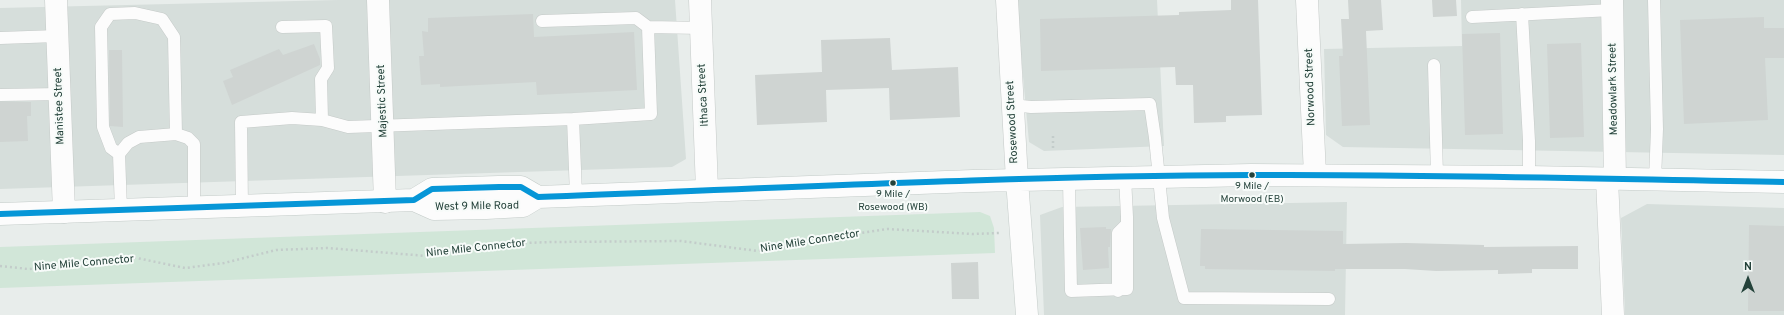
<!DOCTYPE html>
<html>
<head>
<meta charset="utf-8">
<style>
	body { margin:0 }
	#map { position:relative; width:1784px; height:315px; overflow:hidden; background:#e8edeb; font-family:Overpass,sans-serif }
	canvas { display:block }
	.north { position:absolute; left:1728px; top:259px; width:40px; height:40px; -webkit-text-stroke:3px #f7fbf9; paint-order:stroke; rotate:0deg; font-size:11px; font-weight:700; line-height:16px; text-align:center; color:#24423a }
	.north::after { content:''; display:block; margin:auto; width:14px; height:18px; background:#24423a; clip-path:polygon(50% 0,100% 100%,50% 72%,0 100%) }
</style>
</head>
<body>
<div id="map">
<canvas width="1784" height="315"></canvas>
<div class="north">N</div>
</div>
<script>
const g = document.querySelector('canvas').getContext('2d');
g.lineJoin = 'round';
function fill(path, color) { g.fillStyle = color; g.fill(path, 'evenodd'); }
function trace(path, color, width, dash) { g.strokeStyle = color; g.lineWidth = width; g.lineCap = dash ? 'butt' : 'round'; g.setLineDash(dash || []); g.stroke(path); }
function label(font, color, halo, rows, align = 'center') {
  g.font = font + ' Overpass,sans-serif'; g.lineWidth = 4; g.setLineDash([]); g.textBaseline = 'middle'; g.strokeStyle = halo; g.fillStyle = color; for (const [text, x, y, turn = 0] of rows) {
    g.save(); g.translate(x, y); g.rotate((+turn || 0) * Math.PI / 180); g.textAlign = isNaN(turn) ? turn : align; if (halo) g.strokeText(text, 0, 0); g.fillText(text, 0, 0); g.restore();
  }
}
fill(new Path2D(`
	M338,0h337l11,159 -14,8 -672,22v-181z
	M1016,0h141l7,146 -120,5 -15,-9z
	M1461,0h323v155l-441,-8 -17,-12 -2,-86 138,-3z
	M1347,202l-2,113h-301l-4,-100 22,-8z
	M1647,204l137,4v107h-159l-4,-97z`), '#d6dedb');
fill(new Path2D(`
	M980,212l10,4 4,12 1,25 -995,35v-41z`), '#d1e6d8');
fill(new Path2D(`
	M1231,0h27l4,115 -36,1v6l-32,1 -1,-38h-17l-1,-18 -134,4 -1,-52 139,-4v-3l52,-2z
	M1348,0h33l2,30 -17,1 4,94 -28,1 -3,-70h4l-2,-37h8z
	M1432,0h24l1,16 -24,1z
	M533,14l1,23 100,-5 3,58 -100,5 -1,-13 -96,5v-3l-19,1 -2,-29h5l-2,-25 6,1v-14z
	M1764,17v11h20v30h-19l3,62 -84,4 -4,-104z
	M1500,33l3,101 -38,1 -3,-101z
	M890,38l2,32 66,-3 2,50 -70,3 -1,-32 -63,2 1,32 -70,3 -2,-50 67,-3 -1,-32z
	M1581,43l3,94 -34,1 -3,-94z
	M314,44l6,15v6l-88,40 -9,-24 10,-4 -3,-7 49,-21 4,6z
	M109,50h13l1,77 -13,-1z
	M0,102h31v14h-4l1,25 -28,1z
	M1749,225l35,1v85h-36z
	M1106,227v2h5l-1,18h-2l1,21 -26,2 -3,-42z
	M1201,229l142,2v13l63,-1 78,2v2l94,-1v23h-46v4l-34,1v-4l-62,1 -31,-2h-70v2l-130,-2v-3h-5z
	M978,262l1,37h-27l-1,-36z`), '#cfd4d2');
const lane = new Path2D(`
	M1654,0l3,129 -2,51
	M1522,14l7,127v36
	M1472,17l140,-7
	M542,21l94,-3 12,9 53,1
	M282,27l44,-1 2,42 -7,11 1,41
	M0,38l57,-2
	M1434,65l3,111
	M0,95l60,-1
	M1012,105l19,2 119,-3 5,34 8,80 21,80 145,1
	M573,119l3,76
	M119,154l-8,-6 -8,-21 -2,-100 9,-13 25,-1 27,6 12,18 2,97
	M1069,180l2,111 56,-2v-72l-2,-40
	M242,206l-1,-84 51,-4 30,2 26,7 225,-8 78,-5 -3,-87
	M121,210l-2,-56 9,-11 11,-6 37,-3 12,4 6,6v64
	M1118,291v-58l9,-9`);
const street = new Path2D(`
	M56,0l8,212
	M378,0l7,202
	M700,0l7,190
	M1007,0l10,180
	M1307,0l8,175
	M1612,0l3,179
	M1607,179l6,136`);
const secondary = new Path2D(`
	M1017,180l10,135
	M414,200l18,-11 67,-2h22l17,10
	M0,214l414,-14 20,9 52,-1 37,-2 15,-9 435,-16 278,-6 278,2 255,5`);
trace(lane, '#c5cac8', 13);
trace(street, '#c5cac8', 23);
trace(secondary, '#c3cbc8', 23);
trace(new Path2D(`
	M1053,136v14
	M0,266l28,3 35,-2 41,-4 28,-6 53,11 39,-5 52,-13 51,-2 100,8 73,-12 51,-2 130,-1 77,10 35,-5 49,-10 45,-7 86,5 27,-1`), '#c3ccca', 2.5, [2, 3]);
trace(lane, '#fcfcfc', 12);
trace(street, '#fcfcfc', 22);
trace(secondary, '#fcfcfc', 22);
trace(new Path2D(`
	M0,214l414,-14 18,-11 67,-2h22l17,10c238,-9 476,-21 714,-22 177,-1 355,4 532,7`), '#0696d7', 6);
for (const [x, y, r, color] of [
	[1252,175,3.5,"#24423a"],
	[893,183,3.5,"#24423a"]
]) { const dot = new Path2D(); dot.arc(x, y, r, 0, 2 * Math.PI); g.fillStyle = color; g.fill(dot); trace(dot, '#f7fbf9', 1.5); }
label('10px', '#24423a', '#f7fbf9', [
	["9 Mile /",1252,187],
	["Morwood (EB)",1252,200],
	["9 Mile /",893,195],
	["Rosewood (WB)",893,208]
]);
label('11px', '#24423a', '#f7fbf9', [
	["Norwood Street",1311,87,-92],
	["Meadowlark Street",1614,89,-91],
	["Ithaca Street",704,95,-93],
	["Majestic Street",383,101,-92],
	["Manistee Street",60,106,-92],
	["Rosewood Street",1013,122,-93],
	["West 9 Mile Road",477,207,-1],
	["Nine Mile Connector",810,242,-9],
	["Nine Mile Connector",476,249,-6],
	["Nine Mile Connector",84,264,-5]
]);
</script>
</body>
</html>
